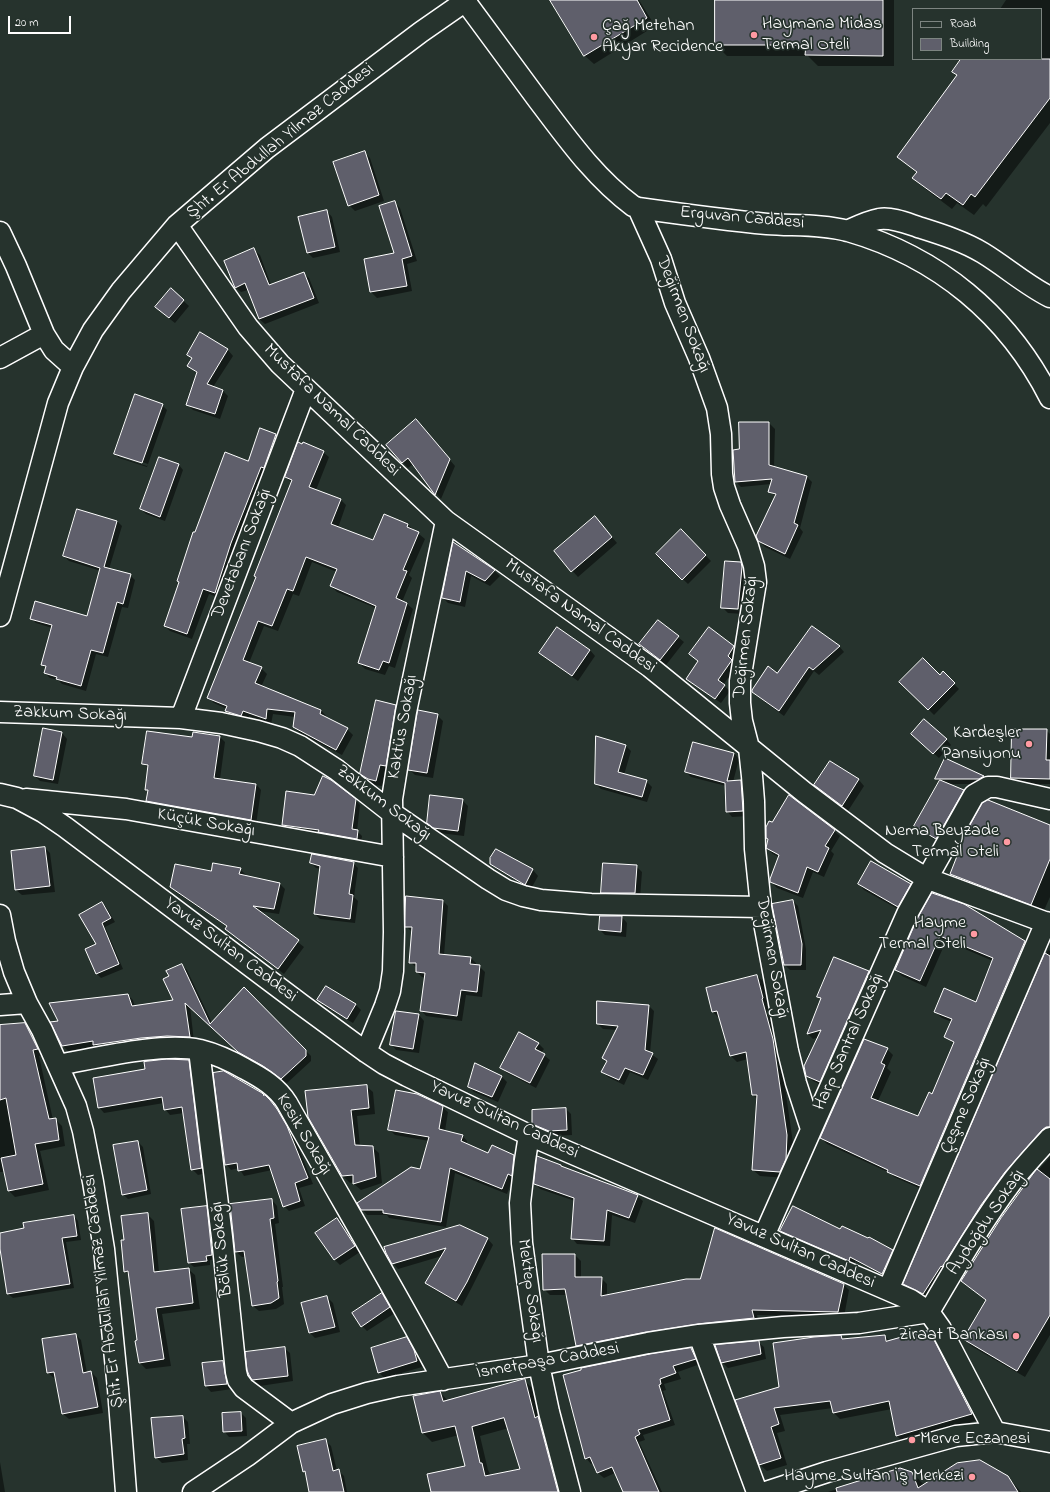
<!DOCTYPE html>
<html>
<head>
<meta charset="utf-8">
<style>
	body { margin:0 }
	#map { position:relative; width:1050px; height:1492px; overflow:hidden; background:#26332d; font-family:"Indie Flower",sans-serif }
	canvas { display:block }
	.legend { position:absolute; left:912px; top:8px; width:130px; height:52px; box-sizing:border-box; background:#26332d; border:1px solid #7d8581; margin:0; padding:5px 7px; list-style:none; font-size:12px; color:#fff }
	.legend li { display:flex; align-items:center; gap:8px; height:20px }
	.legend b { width:20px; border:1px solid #7d8581 }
	.scale { position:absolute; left:8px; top:16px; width:63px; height:18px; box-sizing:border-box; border:2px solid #fff; border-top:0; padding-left:5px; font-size:12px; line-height:14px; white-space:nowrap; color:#fff; -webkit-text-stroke:3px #26332d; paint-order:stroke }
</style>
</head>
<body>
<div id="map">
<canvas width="1050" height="1492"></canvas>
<ul class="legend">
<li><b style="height:5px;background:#26332d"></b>Road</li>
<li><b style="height:11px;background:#5f5f6b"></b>Building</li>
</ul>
<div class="scale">20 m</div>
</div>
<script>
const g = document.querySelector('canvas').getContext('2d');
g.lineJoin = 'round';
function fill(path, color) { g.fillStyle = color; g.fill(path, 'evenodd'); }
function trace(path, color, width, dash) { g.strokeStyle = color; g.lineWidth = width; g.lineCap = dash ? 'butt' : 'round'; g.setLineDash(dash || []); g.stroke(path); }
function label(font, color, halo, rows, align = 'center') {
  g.font = font + ' "Indie Flower",sans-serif'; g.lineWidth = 3.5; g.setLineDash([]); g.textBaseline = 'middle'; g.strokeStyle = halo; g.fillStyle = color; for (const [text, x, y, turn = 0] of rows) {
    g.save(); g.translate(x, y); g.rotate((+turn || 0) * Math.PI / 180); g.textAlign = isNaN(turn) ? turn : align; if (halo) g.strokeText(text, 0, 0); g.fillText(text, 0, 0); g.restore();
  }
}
fill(new Path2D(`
	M551,0h88l16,26 -61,38 -9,-8z
	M716,0h178v66h-76l-10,-10h-81l-11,-11z
	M1006,0h44v123l-64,84 -3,-3 -9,11 -17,-12 -5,6 -28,-21 -11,-10 4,-5 -19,-16 60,-81 -5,-5 10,-12h78v-50h-41z
	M364,152l6,6 14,43 -29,10 -6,-6z
	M394,202l6,6 17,53 -10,3 5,27 -35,7 -6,-6 -6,-32 31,-6z
	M327,211l5,6 8,35 -27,6 -5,-5 -8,-36z
	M254,250l6,5 11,30 32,-12 6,5 10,25 -54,21 -6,-5 -11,-29 -7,2 -6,-5z
	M171,290l18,16 -14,17 -13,-10z
	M201,333l27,17 5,6 -20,31 10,4 5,5 -8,23 -27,-9 -6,-6 11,-30 -10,-9 4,-6 -4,-4z
	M162,405l5,5 -20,57 -28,-9 -4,-4zM119,454l29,10 -1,2 -28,-9z
	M740,423h29l6,6 -1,39 33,9 5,5 -12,46 3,4 -13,27 -25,-12 -6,-6 17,-44 -6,-6 1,-7 -30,3 -5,-5 4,-32z
	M421,426l34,40 -14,33 -28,-35 -5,4 -21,-23z
	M261,430l15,5 5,5 -61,158 -11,-4 -17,45 -22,-8 -5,-5 15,-43 15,-50 53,-71z
	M323,452l6,5 -13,33 24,9 6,6 -8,23 36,14 11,-27 23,10 17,14 -16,36 3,3 -10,24 5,2 6,5 -18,59 -6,-2 -4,9 -20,-6 -6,-6 17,-55 -39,-16 -6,-6 6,-14 -25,-10 -13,34 -6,-2 -15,37 -14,-5 -15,37 12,5 6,6 -6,13 60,23 5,6v2l21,11 6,6 -11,20 -42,-22 -6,-6 1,-10 -22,-3 -2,10 -22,-8 -2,5 -15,-4 -6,-6 1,-2 -13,-6 -6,-6 49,-120 35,-94 -6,-6z
	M160,458l19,7 4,5 -18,51 -19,-7 -5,-5z
	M78,510l39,11 5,5 -13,43 21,6 5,5 -7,28 -6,-1 -14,50 -12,-3 -10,37 -24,-7 -4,-4 -8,-2 -5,-5 1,-5 -4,-3 10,-37 -16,-5 -5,-5h56l14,-47 -32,-10 -5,-5z
	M600,523l17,20 -39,34 -23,-25z
	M681,531l30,30 -23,23 -31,-30z
	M454,544l40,27 6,5 -10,10 -19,-10 -6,31 -17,-4 -5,-5z
	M740,563l6,6 1,4 -3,41 -16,-1 -6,-6zM727,607l17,2 -1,2 -16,-2z
	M658,621l26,21 -18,23 -26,-21z
	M839,646l5,6 -25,23 -5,-4 -30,45 -26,-19 -6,-5 26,-18z
	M733,647l6,6 -6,9 3,5 -13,18 7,6 -9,12 -28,-19 -6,-6 12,-16 -9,-8z
	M590,650l5,6 -17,25 -33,-23 -5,-5z
	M943,673l16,16 -25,26 -33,-33 39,-6z
	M395,705l6,6 -10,60 -6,-1 -3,16 -8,-1 -13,-12z
	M437,715l6,6 -10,57 -18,-3 -6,-6z
	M1046,730l4,4v50h-32l-6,-6z
	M62,733l5,6 -9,45 -18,-3 -5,-5z
	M220,737l5,5 -5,37 36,5 5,6 -5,35 -103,-19 -6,-5 2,-9 -3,-3 3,-20 -6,-6 50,-25z
	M918,739h28l5,6 -12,13z
	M626,746l5,5 -7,24 22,6 6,6 -5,15 -46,-13 -5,-5z
	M734,753l5,6 -6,23h7l6,5 2,29 -16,1 -5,-6 -1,-25 -35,-9 -5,-5z
	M946,760l38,17 5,5 -4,2h-38l16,7 5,5 -26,47 -21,-11 -6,-6 25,-44 -3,-3z
	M830,762l29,18 5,6 -16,25 -33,-26z
	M790,796l50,40 -9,15 3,3 -10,23 -11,-5 -10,26 -26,-10 -6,-6 8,-25 -6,-3 -5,-5 4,-25z
	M355,800l5,5 -3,26 5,5 -1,7 -73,-13 -5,-5z
	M462,800l6,6 -4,30 -24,-3 -12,-11z
	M1050,827v70l-8,18 -80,-30 -11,-12 9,-21 -2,-2z
	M45,848l5,5 5,39 -33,3 -6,-5 -4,-38z
	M496,850l37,20 5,6 -7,13 -34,-20 -6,-5z
	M311,863h42l5,5 -4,29 4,4 -3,22 -35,-4 -5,-5 6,-45 -5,-1z
	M636,866l6,6 -2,26h-32l-6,-6z
	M240,869l6,6 -1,2 34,6 6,6 -6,25 -21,-3 46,36 -20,27 -52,-40 -6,-5 2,-2 -51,-34 -6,-6 41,-15z
	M859,884l51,1 6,5 -13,22 -39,-22z
	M443,901l5,5 -4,49 27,3 5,5v3h3l6,6 -3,25 -16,-2 -4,26 -36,-5 -5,-6 5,-32 -4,-1 -5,-5v-4l-7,-6 2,-30 -6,-6z
	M793,901l5,5 8,43v21h-16l-5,-5z
	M102,903l4,4 9,15 -10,5 18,42 -22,9 -4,-4 -11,-25 11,-5z
	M963,905l62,37 6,6 -105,243 -32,-14 -4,-4 -63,-29 -6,-6 66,-89 6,6 -6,13 4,4 -13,29 41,16 13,-22 22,-51 -8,-7 6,-15 -10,-4 -7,-6 42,-9 16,-42 -47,-20 -20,46 -24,-11 -6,-6z
	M622,917l5,6 -1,14 -21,-2 -5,-5z
	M1048,950l2,1v186l-120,164 -18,-10 -8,-7z
	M182,965l5,5 25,53 32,-34 67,67v5l-24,22 -17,-12 -25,-14 -55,-51 4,36 -94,8 -4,-4 -28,5 -6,-6 -2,-23 68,-27 5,5 2,7 40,-6 -5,-24z
	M868,972l6,6 -49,109 -12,-6 -6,-6 12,-38 -6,2 -5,-5 14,-34 -3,-4z
	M757,976l7,6 5,23h-2l12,41 14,97 -1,23 -6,12 -26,-2 -7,-6 5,-70 -5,-5 -5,-36 -11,3 -6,-6 -11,-37 -7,-7z
	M319,1000l37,5 5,5 -8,13 -29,-17z
	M649,1006l5,5 -4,42 8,6 -10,21 -18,-8 -6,13 -16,-8 -5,-5 4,-10 -3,-4 13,-28 -14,-1 -5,-5z
	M396,1012l23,3 5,6 -5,32 -23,-3 -5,-6z
	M25,1024l6,7 13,24 -5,1 14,64 2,-1 7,7 3,20 -25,5 9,39 -34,7 -6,-6 -4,-19h-5v-146z
	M538,1043l6,6 -3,4 9,7 -14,28 -29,-15 -6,-6z
	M188,1061l6,6 13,106 -9,2 -6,-6 -8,-56 -14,2 -5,-6 -1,-6 -60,10 -5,-6z
	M476,1065l26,12 5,5 -9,20 -24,-10 -5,-5z
	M366,1086l7,6 2,22 -18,2 3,30 12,1 7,6 3,30 -21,7 -7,-6v-2l-4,1 -7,-7 -34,-60z
	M270,1101l12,14 10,17 21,52 -14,4 6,18 -16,5 -5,-5 -12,-36 -28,6 -5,-8 -8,2 -5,-6z
	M442,1107l6,5 -3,19 17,4 5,6 -1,4 23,9 25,2 5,5 -12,33 -52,-21 -9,54 -57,-9 -2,-3h-20l-5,-6 59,-39 8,-29 -34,-6 -6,-6z
	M566,1109l5,5 1,21 -17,1 -16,-7 -6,-6z
	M138,1142l5,5 8,47 -23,5 -5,-5z
	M1050,1157v178l-25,42 -54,-31 -7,-8 22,-37 -24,-20 50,-79 20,-25z
	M564,1169l73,27 6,5 -8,22 -23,-8 -2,31 -33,-2 -5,-6 3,-37 -35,-12 -5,-6z
	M272,1200l5,6 2,17 -4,1 8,63h-1l2,17 -8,5 -17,2 -6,-5 -8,-49h-3l-6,-5z
	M206,1207l5,5 5,47 -6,1v5l-16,2 -5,-4 -7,-53z
	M147,1214l7,7 5,51 29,-3 7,6 5,34 -38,5 9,52 -25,3 -6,-6 -2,-22 -8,-65 -5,-5v-31z
	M74,1216l4,5 3,19 -15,2 8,46 -61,10 -5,-4 -8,-52v-8z
	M337,1219l5,5 18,28 -20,13 -5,-5 -19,-27z
	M459,1226l29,13 5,6 -21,42 -10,19 -30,-18 -6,-5 16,-27 -44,13 -5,-6z
	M781,1231h60l51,20 5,5 -9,22 -33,-17 -1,4 -68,-29z
	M575,1255l6,6v17h20l6,6v12l237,-11 5,5 -5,27 -87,-2 2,9 -176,27 -6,-6 -10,-50h-17l-6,-6z
	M382,1294l5,5 8,14 -28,18 -5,-5z
	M327,1297l6,6 7,29 -25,6 -5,-5 -7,-30z
	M928,1332l7,7 43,81 -74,23 -7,-7 -5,-27 -52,10 -6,-6 -1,-5 -53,7 5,16 -8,2 10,32 -20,6 -7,-6 -24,-65 44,-13 61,-51 3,4 41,-4 5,5z
	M76,1335l5,5 6,33 4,-1 6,6 6,35 -34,6 -6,-5 -7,-36h-2l-6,-5z
	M406,1338l6,6 7,13 3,10 -38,11 -5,-6z
	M758,1342l6,5 2,12 -38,9 -6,-6z
	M284,1348l6,5 3,28 -33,5 -10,-11z
	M691,1349l6,5 3,10 -22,8 3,7 -17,5 2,6 -3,1 12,34 -32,10 2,5 -6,2 23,50h-38l-9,-19 -11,5 -6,-5 -4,-10 -3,1 -5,-6 -21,-82z
	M223,1362l5,5 4,22 -21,3 -5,-6 -3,-22z
	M524,1380l9,9 8,32 23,71h-132l34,-25 -7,-32 -27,7 -9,-9 -9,-36 26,-5 8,9zM509,1428l13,41 -31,7 -3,-6 -8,-34z
	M241,1413l5,5 1,18 -18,1 -5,-6z
	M183,1417l5,5 2,22h-3l1,16 -26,3 -6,-6z
	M326,1441l5,5 6,25 1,-1 6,6 3,16h-37l-3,-17 -3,-4zM326,1446h2l7,29 -2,1z
	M0,1462l5,30h-5z
	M900,1469l12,3 12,13 84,-8 13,15h-193z`), '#0007');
const building = new Path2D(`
	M550,0h87l10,18 -63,38z
	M715,0h168v56l-78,-1 1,-10h-91z
	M961,59h89v39l-75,99 -4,-3 -8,11 -17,-12 -5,6 -29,-21 5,-6 -20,-15 60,-82 -5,-3z
	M365,151l14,44 -31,11 -15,-44z
	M395,201l17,55 -10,3 5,27 -37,6 -6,-33 30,-6 -15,-47z
	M327,210l8,37 -28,6 -9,-36z
	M254,248l15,37 35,-13 10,26 -55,21 -14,-36 -10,5 -11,-27z
	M171,288l13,12 -15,18 -14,-11z
	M200,332l28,17 -21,35 16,6 -8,24 -29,-9 11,-33 -10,-6 5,-8 -5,-3z
	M135,394l28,10 -21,59 -28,-9z
	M416,419l34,40 -15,36 -27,-37 -6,5 -16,-18z
	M739,422h30v43l38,11 -13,47 4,2 -13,29 -27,-13 -2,-5 20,-42 -8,-2 4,-13 -37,3 -2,-32 6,-1z
	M260,428l16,6 -12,34 -3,-1 -30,76 -16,50 -12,-4 -16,45 -23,-8 15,-44 -2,-1 16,-49h2l30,-80 23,9z
	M298,442l4,2 1,-2 21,9 -15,36 32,12 -10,25 42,16 11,-26 24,10 -1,3 12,5 -16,38 4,1 -11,27 11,5 -18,60 -6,-2 -4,9 -21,-7 18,-57 -46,-20 7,-17 -31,-12 -13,34 -6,-2 -15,37 -14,-5 -15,39 19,7 -7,16 66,27 -1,4 28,14 -12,22 -43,-23 2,-15 -28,-3 -1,10 -23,-8 -2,5 -16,-5 2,-5 -20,-8 49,-121 -2,-1 38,-96 -7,-3z
	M159,457l20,7 -19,53 -20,-8z
	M77,509l40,12 -13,46 27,7 -8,30 -6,-2 -14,51 -12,-3 -10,36 -25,-7 1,-2 -13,-4 2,-7 -5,-1 11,-40 -22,-6 5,-18 52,15 13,-48 -37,-12z
	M595,516l17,21 -41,35 -17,-21z
	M681,529l25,26 -24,25 -26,-26z
	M453,542l42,28 -10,11 -19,-10 -6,31 -18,-4z
	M725,561l16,1 1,5 -4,42 -17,-1z
	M658,620l21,16 -19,24 -21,-16z
	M812,626l28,20 -27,24 -4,-3 -30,44 -27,-19v-2l16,-24 9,7z
	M557,627l33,23 -18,26 -33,-23z
	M709,627l25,19 -6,10 4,4 -14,20 7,5 -10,14 -29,-20 12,-18 -9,-7z
	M923,658l17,17 3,-4 12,12 -27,27 -29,-28z
	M376,700l20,5 -10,61 -6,-1 -4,16 -8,-2 -8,-5z
	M418,710l20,4 -11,59 -19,-3z
	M924,719l23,20 -14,15 -22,-20z
	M43,728l19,4 -9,48 -19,-4z
	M1012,729h35l-1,31h4v19l-39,-1z
	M147,731l45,6 1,-5 27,4 -6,42 42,6 -5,36 -105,-19 2,-11h-3l3,-25 -6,-1z
	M596,736l30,9 -8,27 29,8 -5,17 -47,-13z
	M693,742l41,11 -7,28 14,-1 2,31 -17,1 -1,-29 -40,-11z
	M945,758l39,18 -5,3h-44z
	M830,761l29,18 -17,27 -28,-21z
	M323,776l8,4 25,19 -4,30 6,1 -1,9 -39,-7 1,-2 -37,-5 4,-34 28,4z
	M940,780l24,10 -28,49 -22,-13z
	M430,795l33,4 -5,32 -25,-3 -6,-5z
	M789,795l46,35 -10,16 4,2 -11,24 -11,-5 -9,26 -28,-11v-3l9,-24 -13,-7 2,-9 -2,-1v-11l3,-6 3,1z
	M988,800l62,25v34l-19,46 -81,-31 9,-23 -3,-1 26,-47z
	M45,847l5,39 -35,4 -4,-39z
	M496,849l37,20 -8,16 -35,-21v-6z
	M312,854l42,8 -5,32 4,1 -3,24 -36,-5 6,-48 -10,-3z
	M871,861l40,23 -13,23 -40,-23z
	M213,863l28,5 -2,6 41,9 -6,26 -21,-3 46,34 -21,29 -53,-40 2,-3 -57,-39 5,-23 36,7z
	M603,863l34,2 -2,28h-34z
	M932,893l32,11 61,37 -105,245 -33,-14 1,-2 -68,-32 44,-99 24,9 -7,15 4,2 -14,33 47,18 11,-24 3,2 22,-52 -10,-5 8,-18 -18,-7 10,-24 32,14 17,-44 -53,-22 -20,45 -25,-11 22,-51z
	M406,896l37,4 -4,54 32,3 -1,7 10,1 -3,27 -16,-2 -4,26 -37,-5 5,-38 -9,-1v-9h-7l3,-36h-7z
	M793,900l9,44 -1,21h-17l-12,-60v-1z
	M102,902l9,16 -9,5 17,41 -23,10 -11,-25 11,-5 -17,-29z
	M600,916h22l-1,16 -22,-2z
	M1045,953l5,3v171h-4l-4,3 -37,42 -24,33 -39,62 -1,-1 -18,28 -20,-10z
	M834,957l35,14 -49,111 -14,-6 -2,-10 17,-36 -14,4 14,-36 -4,-1z
	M182,964l28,60 34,-37 62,63v6l-25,23 -18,-13 -25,-14 -53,-49 5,34 -23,-1 -26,2 -48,7v-4l-31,5 -12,-24 8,-1 -9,-18 79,-9 4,12 41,-6 -10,-21 6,-3 -3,-5z
	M757,975l6,23 -1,1 11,40 14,96 -1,24 -6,13 -28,-2 5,-75h-5l-6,-43 -16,4 -13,-45 -5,1 -6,-24z
	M326,986l30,18 -9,15 -30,-19z
	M597,1001l52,4 -4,45 8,3 -10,22 -18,-7 -6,12 -18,-8 6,-11 -5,-3 16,-32 -21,-2z
	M396,1011l23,3 -6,35 -23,-4z
	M25,1023l13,26 -5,1 16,69 7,-1 3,22 -24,4 8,40 -35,7 -7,-33 15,-3 -10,-57 -6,2v-75z
	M519,1032l20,11 -4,6 10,5 -15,29 -30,-15z
	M167,1059l22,1 13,108 -11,2 -9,-63 -18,3 -2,-13 -64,11 -5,-30 52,-9 -1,-7z
	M475,1063l27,13 -10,21 -24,-10z
	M224,1071l38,22 2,2h-1h2l5,5 7,9 10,17 21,52 -13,5 5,18 -17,6 -14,-42 -31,6 -1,-8 -12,2 -12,-92z
	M367,1085l2,23 -18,2 4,35 18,1 3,31 -23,7v-9l-11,1 -34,-59 -3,-26z
	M396,1090l21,4 26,12 -4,23 24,6 -2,6 27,12 4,-8 22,10 -2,21 -4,-2 -6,15 -52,-21 -9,54 -58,-9v-3h-22l-4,-7 54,-36 9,2 9,-32 -41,-7z
	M566,1108l1,22 -18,1 -17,-7v-14z
	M138,1141l9,49 -25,5 -9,-50z
	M537,1156l24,9v1l77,29 -9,23 -22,-8 -3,31 -33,-2 3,-41 -40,-14z
	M1037,1169l13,10v136l-33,56 -54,-32 23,-39 -25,-19 40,-63z
	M272,1199l2,19 -4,1 8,62 -1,1 2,16 -8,5 -19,3 -8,-55 -9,1 -5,-48z
	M207,1206l5,49 -6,1 1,5 -19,2 -7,-54z
	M793,1206l47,23 2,-3 26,12 1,-1 24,13 -11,24 -32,-17 -1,4 -69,-30z
	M148,1213l6,59 35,-4 4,35 -37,5 8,51 -25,4 -4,-22 2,-1 -9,-69 -4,1 -3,-32h3l-3,-24z
	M74,1215l3,21 -15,2 8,46 -63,10 -7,-45v-16l24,-5 -1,-5z
	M337,1218l18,28 -21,14 -19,-27z
	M460,1225l28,13 -21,44 -11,19 -31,-18 21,-35 -54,16 -6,-11 -2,-6z
	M715,1228l129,56 -6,28 -86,-2 2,8 -57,6 -51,8 -70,14 -11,-57 -22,1 -1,-36h33v23h27l-1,19 85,-17h14z
	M382,1293l8,14 -29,20 -9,-14z
	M327,1296l8,31 -26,6 -8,-30z
	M923,1331h5l3,3 41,80 -76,22 -7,-35 -56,12 -3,-12 -56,7 5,16 -8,3 10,31 -22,7 -24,-65 44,-13 -6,-44 41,-6 27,-2 1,4 43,-4 1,6z
	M76,1334l7,39 8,-2 7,36 -36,7 -8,-42 -7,1 -5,-34z
	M407,1337l7,13 3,11 -39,12 -7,-25z
	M759,1341l2,13 -40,9 -6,-18z
	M285,1347l3,29 -36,4 -3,-5 -2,-5 -2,-18z
	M691,1348l5,11 -23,7 3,7 -16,6 1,5 -2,1 11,35 -32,10 2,4 -5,3 24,55h-36l-11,-25 -15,6 -7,-16 -5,2 -22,-84 18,-5v-2l69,-14z
	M223,1361l4,23 -22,2 -3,-23z
	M525,1379l10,39 3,-2 20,76h-127l-4,-18 38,-8 -10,-40 -33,7 -9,-37 27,-5 3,10zM504,1418l16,51 -35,7 -3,-13h-2l-8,-36z
	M241,1412l1,19 -19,1 -1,-19z
	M183,1416l2,22 -3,1 2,15 -29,4 -4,-40z
	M326,1439l7,32 6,-2 5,23h-35l-4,-21 -2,1 -6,-26z
	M980,1460l28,16 10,16h-181l-1,-4 64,-20 12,4 6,16 39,-25z`);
fill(building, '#5f5f6b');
trace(building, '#fff', 1);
const minor = new Path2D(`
	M465,1c24,33 49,66 73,99 29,38 56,77 95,106l5,2c43,6 86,12 129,16 27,2 55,0 81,7 90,26 160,84 202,167
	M638,208l23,51 14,44 24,55 18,50 4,26 1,40 2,13 6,18 18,41 6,20 2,16 -16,99v22l2,18 7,27 3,28 2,25 1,48 6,58 27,144 8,32 15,46
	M177,225l71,102 32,37 166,157 204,146 154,125 81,61 41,25 124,46
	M847,231c11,-5 21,-10 32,-12 13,-2 27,4 39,8 22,7 45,14 65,26 23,14 43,32 67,44
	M0,232l16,34 28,68 10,16 19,17
	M0,358l44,-24
	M0,616l58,-213 15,-36 20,-37 28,-39 56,-66 90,-77 154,-116 46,-32
	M0,712l181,6 40,5 37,8 24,7 18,8 37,24 55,43 96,66 18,11 17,6 18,4 50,4 170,3
	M181,718l125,-329
	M0,794l17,4 26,14 22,15 237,178 64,47 18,12 23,12 122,59 382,165 18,12 12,17 54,103
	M26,799l100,10 267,48
	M0,915l5,26 9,31 13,31 15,27 34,76 7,25 10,51 11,67 14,140 8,103
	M0,1005l27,-2
	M199,1050l23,187 14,135 2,8 6,8 47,35
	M366,1052l19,-46 5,-15 3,-20 1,-39 -2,-133 14,-87 40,-191
	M58,1065c40,-7 103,-23 142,-15 16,4 31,11 45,19 17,9 32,18 42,34 52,93 106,183 156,277
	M529,1135l-4,25 -5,43 2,40 17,122 10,47 21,80
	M764,1236l143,-322 67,-119 14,-8h9l53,12
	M888,1290l158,-368
	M699,1335l58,157
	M193,1492l54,-36 44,-33 41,-19 35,-11 31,-7 141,-21 109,-22 51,-8 84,-8 76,-4 70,-11c27,-46 53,-91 85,-133 11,-14 24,-28 36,-41
	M766,1492l61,-20 129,-36 39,-4 55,10`);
trace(minor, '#fff', 23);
trace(minor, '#26332d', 20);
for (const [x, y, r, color] of [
	[754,35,4,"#ff9aa2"],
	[594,37,4,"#ff9aa2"],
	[1029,744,4,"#ff9aa2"],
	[1007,842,4,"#ff9aa2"],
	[974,934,4,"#ff9aa2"],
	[1016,1336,4,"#ff9aa2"],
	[912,1440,4,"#ff9aa2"],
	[972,1477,4,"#ff9aa2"]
]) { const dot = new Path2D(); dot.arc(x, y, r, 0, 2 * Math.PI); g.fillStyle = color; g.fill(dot); trace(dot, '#26332d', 1.5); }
label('18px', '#fff', '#26332d', [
	["Haymana Midas",762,25,"left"],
	["Termal Oteli",762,46,"left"],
	["Çağ Metehan",602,27,"left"],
	["Akyar Recidence",602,48,"left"],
	["Kardeşler",1021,734],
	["Pansiyonu",1021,755],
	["Nema Beyzade",999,832],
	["Termal Oteli",999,853],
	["Hayme",966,924],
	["Termal Oteli",966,945],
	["Ziraat Bankası",1008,1336],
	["Merve Eczanesi",920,1440,"left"],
	["Hayme Sultan İş Merkezi",964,1477]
], 'right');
label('18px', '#fff', '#26332d', [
	["Şht. Er Abdullah Yilmaz Caddesi",281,142,-39],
	["Erguvan Caddesi",742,219,5],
	["Değirmen Sokağı",682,315,69],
	["Mustafa Namal Caddesi",331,411,44],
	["Devetabanı Sokağı",243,554,-69],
	["Mustafa Namal Caddesi",580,617,36],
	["Değirmen Sokağı",747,637,-84],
	["Zakkum Sokağı",70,715,2],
	["Kaktüs Sokağı",404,727,-80],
	["Zakkum Sokağı",383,804,37],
	["Küçük Sokağı",206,824,10],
	["Yavuz Sultan Caddesi",230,951,37],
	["Değirmen Sokağı",771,958,80],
	["Harp Santral Sokağı",850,1042,-66],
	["Çeşme Sokağı",967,1106,-67],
	["Yavuz Sultan Caddesi",504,1121,25],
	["Kesik Sokağı",303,1135,59],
	["Aydoğdu Sokağı",987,1223,-56],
	["Bölük Sokağı",223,1249,-96],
	["Yavuz Sultan Caddesi",800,1252,24],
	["Şht. Er Abdullah Yilmaz Caddesi",105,1291,-97],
	["Mektep Sokağı",529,1291,82],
	["İsmetpaşa Caddesi",548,1362,-10]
]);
</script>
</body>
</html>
